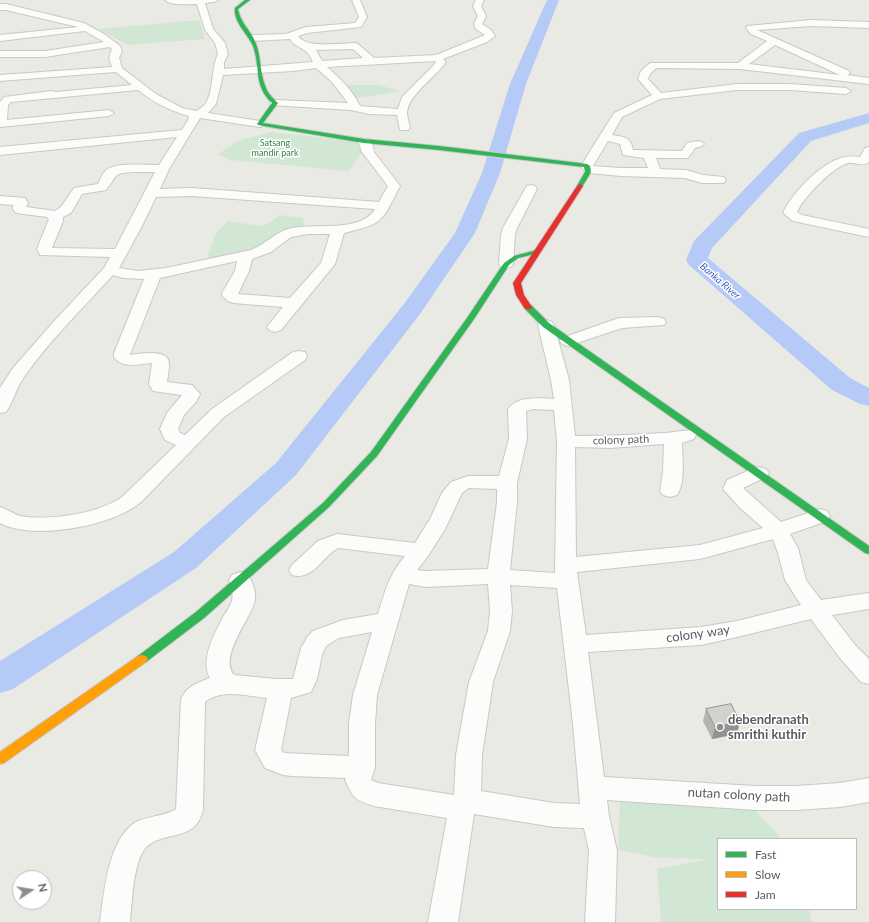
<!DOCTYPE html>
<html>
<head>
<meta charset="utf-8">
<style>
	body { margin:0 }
	#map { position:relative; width:869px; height:922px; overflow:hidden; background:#eaeae4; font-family:Lato,sans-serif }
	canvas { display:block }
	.legend { position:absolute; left:717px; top:838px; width:140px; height:72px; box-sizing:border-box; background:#fff; border:1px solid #bdbdc0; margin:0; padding:5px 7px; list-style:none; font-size:12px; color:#5a5b62 }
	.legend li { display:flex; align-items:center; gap:8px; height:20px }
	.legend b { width:20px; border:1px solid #bdbdc0 }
	.north { position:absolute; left:12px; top:870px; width:40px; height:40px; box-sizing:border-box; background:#fff; border:1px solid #bdbdc0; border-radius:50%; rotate:78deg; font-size:11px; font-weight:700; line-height:16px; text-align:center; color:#5a5b62 }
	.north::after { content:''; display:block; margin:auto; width:14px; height:18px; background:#8c8d90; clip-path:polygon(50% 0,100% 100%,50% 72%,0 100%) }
</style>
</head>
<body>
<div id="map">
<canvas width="869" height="922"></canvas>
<ul class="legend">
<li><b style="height:5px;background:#30b455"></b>Fast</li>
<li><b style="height:5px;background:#ff9f0a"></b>Slow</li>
<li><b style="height:5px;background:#e5322d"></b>Jam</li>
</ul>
<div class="north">N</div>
</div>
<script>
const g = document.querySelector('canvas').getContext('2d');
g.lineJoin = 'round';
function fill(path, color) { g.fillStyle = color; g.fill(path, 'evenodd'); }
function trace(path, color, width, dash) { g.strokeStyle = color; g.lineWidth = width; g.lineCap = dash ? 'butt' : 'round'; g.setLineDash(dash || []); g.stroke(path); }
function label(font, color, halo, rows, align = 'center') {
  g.font = font + ' Lato,sans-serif'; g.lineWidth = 3; g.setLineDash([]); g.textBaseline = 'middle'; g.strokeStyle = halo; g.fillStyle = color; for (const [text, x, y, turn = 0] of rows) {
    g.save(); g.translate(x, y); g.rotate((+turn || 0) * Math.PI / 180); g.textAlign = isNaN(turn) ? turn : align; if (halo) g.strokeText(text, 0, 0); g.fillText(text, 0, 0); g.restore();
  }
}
fill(new Path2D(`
	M199,20l6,19 -77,6 -30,-16z
	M347,85h31l22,6 -41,7 -6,-1z
	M270,132l99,11 -21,28 -118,-11 -12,-6 20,-13z
	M280,215l23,3 1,8 -18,7 -19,13 -24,6 -34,6 -1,-3 7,-20 12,-14 34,5 8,-3z
	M620,800l135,10 27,29h-64v70h91l3,13h-151l-4,-53 51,-10 -49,-1 -41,-8z`), '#d1e7d4');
fill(new Path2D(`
	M547,0h12l-33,84 -26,89 -25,60 -55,81 -124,161 -100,93 -183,121 -13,4v-32l174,-109 102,-89 128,-159 51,-71 27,-60 28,-89z
	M869,113v10l-58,18 -99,107 -4,10 142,120 19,10v18l-9,-2 -28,-14 -143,-125 -3,-5 8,-19 105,-108z`), '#b6caf7');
const street = new Path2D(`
	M165,0h53l-4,2 -9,1 8,26 12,14 3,11 -4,8v7l89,-7c-7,-17 -16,-12 -23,-23l-37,2 -5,-3 5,-3 33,-1 20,-7 49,-4 4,-6 -7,-17h8l7,17 -6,10 -54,6 -9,3c8,13 43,7 57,7l3,1 16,14 62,-3 49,-20 -9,-6 -2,-5 4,-8 -5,-10 3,-6h8l-3,6 5,10 -4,8 9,6 4,6 -8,6 -44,17 3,3c-10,15 -37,32 -39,50 0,5 2,11 3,16l-2,2h-8l-3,-15 -28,-1 -18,-4 -80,-5 -1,-2 1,-2 4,-1 73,3 -17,-22 -15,-13 -23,3 -70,4 -7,29 -8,9 52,8 6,3 -6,3 -60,-9 -31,51 -9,20 32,-1 187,14 9,-16 -26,-34 -4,-11 2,-2h8l5,7 1,6 26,34c-18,35 -16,38 -56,47l-9,31 -54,66 -6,2 -6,-2 -2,-3 16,-20 -50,-4 -5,-2 -6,-5v-3l13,-22 2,-10 -77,17 -30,77c10,-1 39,-7 39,9 0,6 -1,12 -2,18l25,3 8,9 -4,8 -12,13 -6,14 2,4 5,2 27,-26 81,-57 6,-1 6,1 2,4 -2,4 -81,57 -81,83c-26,26 -110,41 -143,23v-16c7,2 13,7 20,9 28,5 78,-2 102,-19l54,-52 -11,-5 -5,-11 7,-16 15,-18 -29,-4 -4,-7 3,-21c-13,1 -30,6 -38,-6v-4l30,-74 -20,-1 -11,-3c-30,33 -63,65 -89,102 -8,11 -10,24 -18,35l-6,1v-25l13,-20 43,-49 48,-51 6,-11 -70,-2 -3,-6 12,-30 -2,-2 -31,-4 -4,-5 2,-3 -14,-1v-8l25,2 3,5 -2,4 29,4 6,-4 13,-19 24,-4c2,-5 4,-10 8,-14 10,-8 40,-5 53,-5l18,-28 -177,18v-8l182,-17 6,-10 1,-4c-19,-5 -36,-14 -51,-26l-127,12 -3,3 -1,15 102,-10 5,3 -5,3 -109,11v-25l4,-5 48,-6 4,1 76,-7 -16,-13 -116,9v-6l112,-8 -3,-9 3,-9 -2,-2 -65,10h-45v-6h45l59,-9 -19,-11 -85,10v-6l78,-8 -72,-17h-6v-6h6l78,19 20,11 16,12 2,5 -3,7 3,10 34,26 26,14 15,3c2,-2 7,-5 9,-8 8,-14 5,-35 12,-49l-3,-11 -10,-13 -8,-26c-10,0 -24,2 -32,-4zM353,49l10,9 -41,3 -6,-11zM435,61l1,1 -3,4 -31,31 -4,12 -38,-3c-7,-15 -20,-28 -33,-39zM135,172h20l-40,77 -63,-1 11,-27v-4l8,-4 11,-19 24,-4c13,-16 6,-17 29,-18zM192,196l183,13c-14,25 -64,13 -87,20 -13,4 -24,16 -37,21l-85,18 -28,3 -19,-3 22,-40 15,-31zM308,234h22l-9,29 -31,35 -52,-4 11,-23 3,-12 19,-7 20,-15z
	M811,20l58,2v6l-58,-2 -54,4 92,41 1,2 -3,2 22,3v6l-129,-15 -84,-1 -6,6 -2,5 13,14 76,-9h53l56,4 5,3 -5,3 -56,-4h-53l-77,9 -38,18 -10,18c11,2 19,1 21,15h2l47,1 5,-8 11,-2 4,1 2,2 -2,2 -7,2 -7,10h-32l4,11 26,1 17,5 21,2 2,3 -2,3h-22l-17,-5 -64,-2 -32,-3 -4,-1 -4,-6 33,-53 38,-18 -14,-16 3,-8 9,-8h88l29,-22 -16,-7 -5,-6 1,-2zM775,45l65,30 -91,-11zM608,141l12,3 3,11 21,3 4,10h-27l-28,-2z
	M869,147v15c-7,5 -13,0 -21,1 -15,4 -45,35 -51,49l5,3 67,14v8l-76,-16 -10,-8c9,-20 37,-49 58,-55 6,-2 12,-2 19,-1l5,-9z
	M531,185l4,1 2,3 -20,39 -2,7 -2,29 -2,3 -5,1 -5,-1 -2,-3 2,-29 2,-7 22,-39 2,-3z
	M658,317l6,2 2,3 -2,3 -42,3 -54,18 -6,-2 -2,-3 2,-3 57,-20z
	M546,320l6,2 2,3 15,55 6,56c29,0 58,-1 88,-3 10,0 21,-4 31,-2l2,4 -2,4 -12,4c0,16 4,39 -5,52l-7,2 -7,-2 -3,-4 3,-20 1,-27 -54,4 -35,-1 1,110 124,-12 63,-17 -24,-21 -16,-18 4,-9 25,-11 7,-2 7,2 3,4 -3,4 -23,11 38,34 39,-13 7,2 3,5 -3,5 -37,13 8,14 8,32 15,20 48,-7v16l-37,6 23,30 14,14v25l-8,-2 -22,-25 -28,-38 -74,18 -36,8 -113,7 16,125 152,9h40l44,-3 29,-5v24l-29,5 -44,3h-40l-149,-10 2,16 8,35 -2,71h-30l4,-71 -5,-23 -30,-1 -80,-13 -16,108h-30l19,-104 -73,-12c-20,-7 -20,-7 -29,-26l1,-2 -54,-2 -9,-1 -18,-7 -10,-18 12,-52c-20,-2 -45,-10 -62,4l-2,107c-7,36 -42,19 -59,41 -11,16 -12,52 -14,72h-30c4,-29 8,-86 38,-101 9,-4 33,-7 38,-12l5,-110c6,-13 16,-16 29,-21 -10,-19 4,-43 13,-61 3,-5 7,-10 9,-16 2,-7 -1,-14 -3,-21l3,-5 8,-3 8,3c4,6 8,16 7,24 -2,18 -37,56 -21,76l42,4h17l8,-31 7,-12 5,-5 30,-11 35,-6c7,-23 11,-39 27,-58l-67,-8c-16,9 -25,33 -46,27l-3,-5 3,-5 26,-24 19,-7 78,9 15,-24 12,-26 9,-11 17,-6h31l10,-37 -1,-30c9,-13 31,-11 46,-10l-3,-19 -13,-55 2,-3zM533,409l21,1 3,31 -2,132 -45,-3 7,-68v-19l10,-44 -1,-28zM469,488l28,1v13l-9,67 -62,2 -9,-1 11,-14 17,-27 17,-36zM773,539l5,14 7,27 16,25 -64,16 -36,6 -115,8 -9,-63 123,-13zM409,584l17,3 62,-3 2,27 -2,20 -19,51 -13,73 -2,40 -76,-12 -7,-3 4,-13v-43l2,-29zM510,585l47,3 16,136 7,80 -26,-1 -73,-12 1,-36 11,-73 17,-51 2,-20zM372,632l-19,63 -4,29v32l-65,-3 -3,-3 10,-52 20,-6 6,-13 5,-24 4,-9 13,-8z`);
const fast = new Path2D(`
	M245,0h5l-12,9c2,13 11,20 16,30 8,16 5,34 12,49 2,6 7,10 12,15l-15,20 101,16 75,7 148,18 3,2 1,6 -9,15 -2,1 -3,-2 8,-14 -1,-5 -145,-17 -75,-7 -106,-18 -1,-1 15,-21c-19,-18 -11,-35 -19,-57 -5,-12 -20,-24 -18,-38z
	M537,250l3,2 -1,1 -21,5 -9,7 -35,54 -97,137 -48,51 -125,111 -58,44 -4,1 -4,-1 -2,-3 2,-3 58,-44 127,-109 48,-51 96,-134 37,-55 10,-7z
	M525,305h6l18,18 320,223v8l-4,-1 -322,-226 -18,-18z`);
const slow = new Path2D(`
	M142,655l4,1 2,3 -2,3 -142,101 -4,1v-12l138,-96z`);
const jam = new Path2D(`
	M580,184l3,2 -62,97 3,12 8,12 -1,2h-6l-9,-14 -3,-12 64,-97z`);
trace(street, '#c8c8c8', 2);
trace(fast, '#c8c8c8', 2);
trace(slow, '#c8c8c8', 2);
trace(jam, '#c8c8c8', 2);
fill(street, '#fcfcfb');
fill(fast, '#30b455');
fill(slow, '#ff9f0a');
fill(jam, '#e5322d');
fill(new Path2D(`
	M706,709l31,25 -25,5 -9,-18z`), '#b4b4b0');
fill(new Path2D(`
	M740,722l-3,12 -25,5 3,-12z`), '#929290');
const building = new Path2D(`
	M731,704l9,18 -25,5 -9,-18z`);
fill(building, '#d1d1cd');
trace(building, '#929290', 1);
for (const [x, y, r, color] of [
	[720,727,4,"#8c8d90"]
]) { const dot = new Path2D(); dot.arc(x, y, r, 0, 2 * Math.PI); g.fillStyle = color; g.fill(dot); trace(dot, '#fff', 1.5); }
label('9px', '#33814a', '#fff', [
	["Satsang",275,143],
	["mandir park",275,153]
]);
label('italic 10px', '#415fc3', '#fff', [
	["Banka River",720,281,41]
]);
label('11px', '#5a5b62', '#fff', [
	["colony path",621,440,-2]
]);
label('13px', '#5a5b62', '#fff', [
	["colony way",698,634,-8],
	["nutan colony path",739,795,3]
]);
label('bold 13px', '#5a5b62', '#fff', [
	["debendranath",728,720],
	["smrithi kuthir",728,735]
], 'left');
</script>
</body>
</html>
